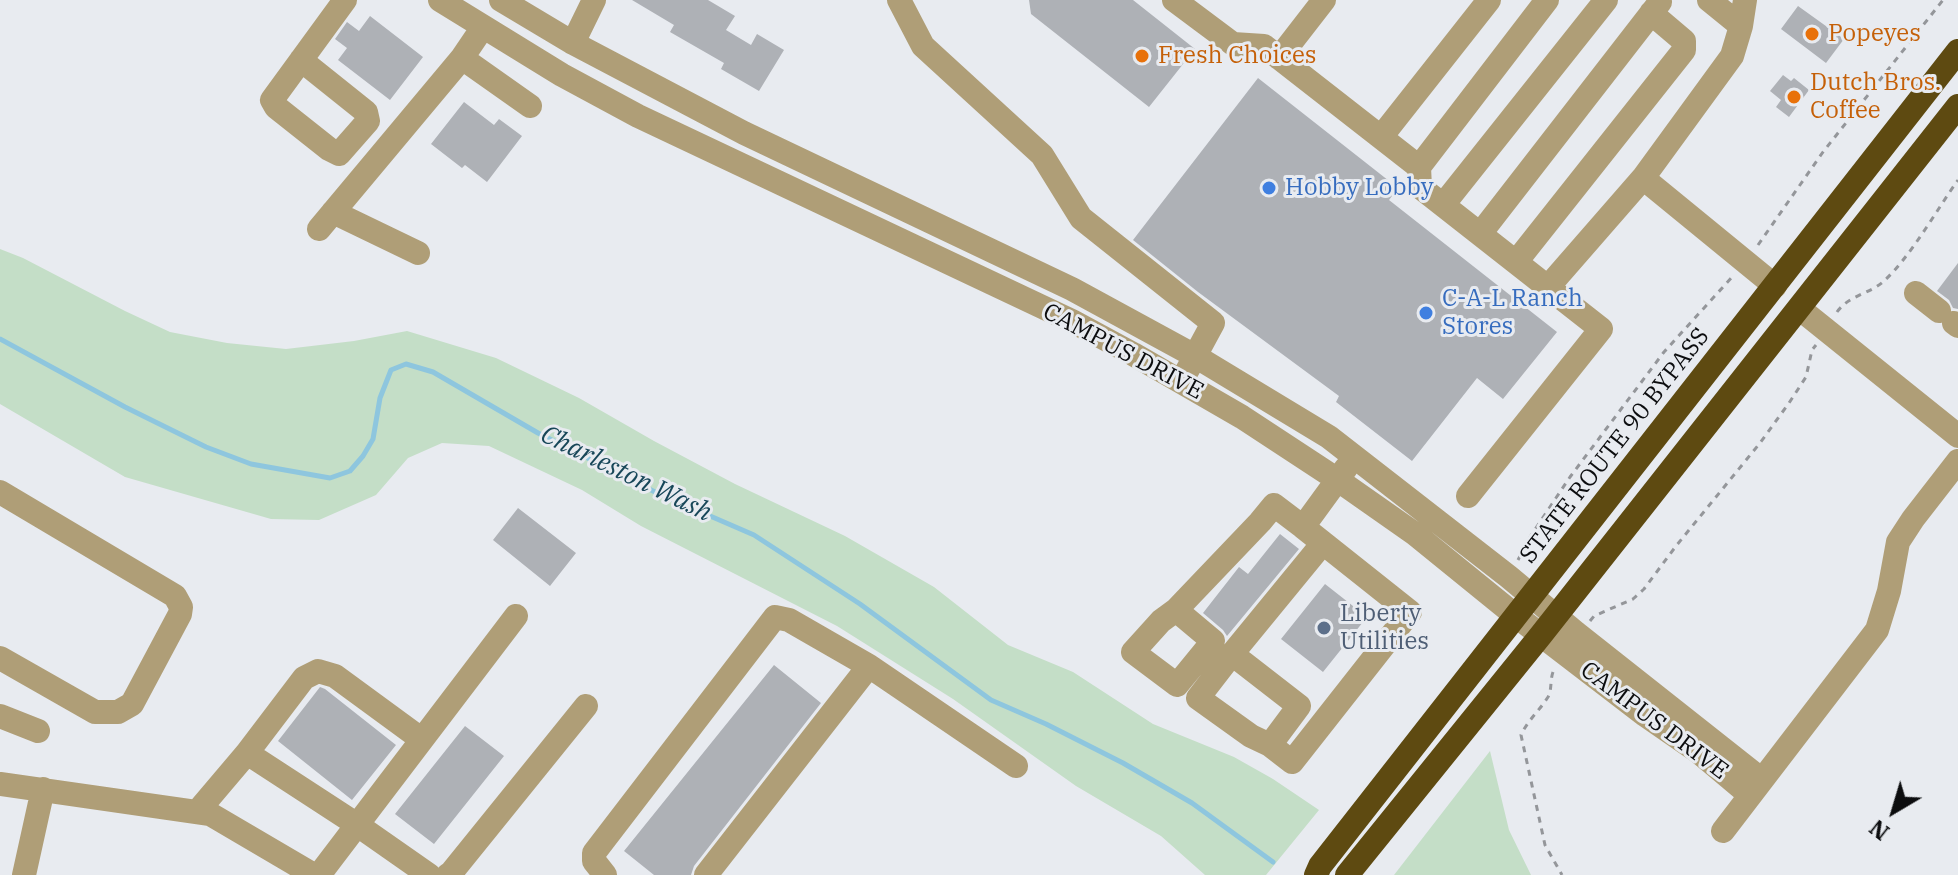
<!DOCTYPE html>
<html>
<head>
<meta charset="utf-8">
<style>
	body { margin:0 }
	#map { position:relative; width:1958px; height:875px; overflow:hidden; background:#e8ebf0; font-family:"IBM Plex Serif",serif }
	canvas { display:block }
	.north { position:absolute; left:1854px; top:771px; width:80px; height:80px; -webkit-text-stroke:6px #e8ebf0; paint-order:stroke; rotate:218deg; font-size:22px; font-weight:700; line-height:32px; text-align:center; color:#0c0d0f }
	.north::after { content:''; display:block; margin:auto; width:28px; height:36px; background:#0c0d0f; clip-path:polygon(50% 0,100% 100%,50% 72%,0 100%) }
</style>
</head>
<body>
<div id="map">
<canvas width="1958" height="875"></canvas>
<div class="north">N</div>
</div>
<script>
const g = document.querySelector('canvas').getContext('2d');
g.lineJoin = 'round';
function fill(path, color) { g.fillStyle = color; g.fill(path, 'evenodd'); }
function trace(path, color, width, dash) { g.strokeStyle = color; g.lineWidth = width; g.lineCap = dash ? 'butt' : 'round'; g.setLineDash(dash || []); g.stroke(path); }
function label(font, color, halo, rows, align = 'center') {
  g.font = font + ' "IBM Plex Serif",serif'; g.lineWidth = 6; g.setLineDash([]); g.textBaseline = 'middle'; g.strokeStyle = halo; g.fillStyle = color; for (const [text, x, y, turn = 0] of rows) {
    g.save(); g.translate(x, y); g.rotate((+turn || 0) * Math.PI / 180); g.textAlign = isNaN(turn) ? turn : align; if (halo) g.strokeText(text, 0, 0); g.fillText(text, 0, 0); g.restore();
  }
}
fill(new Path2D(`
	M0,249l23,9 102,53 45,21 57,11 59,6 68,-8 53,-10 89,27 83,40 75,43 81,43 110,52 89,51 74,58 65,27 80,52 81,33 39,22 46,31 -53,65h-61l-44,-39 -85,-50 -123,-87 -116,-73 -196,-100 -59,-36 -93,-44 -47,-3 -34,15 -32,37 -57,25 -48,-1 -146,-42 -125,-73z
	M1490,751l19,79 22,45h-137z`), '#c4dec7');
trace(new Path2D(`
	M0,339l125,68 81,40 45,17 79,14 20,-7 13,-15 10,-17 7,-41 11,-28 15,-6 27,8 105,61 119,60 97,42 106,69 131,96 55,24 77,39 69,40 81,59`), '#8ec6de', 5);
fill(new Path2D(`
	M632,0h76l27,16 -9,14 25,15 6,-11 27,16 -25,41 -38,-22 3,-6 -54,-31 4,-7z
	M1029,0h104l62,49 -46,58 -118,-93z
	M1798,6l46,33 -18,24 -45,-34z
	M370,16l53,41 -33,43 -52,-40 9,-12 -12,-9 12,-17 12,9z
	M1783,75l8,6 3,-3 15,12 -20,27 -13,-10 5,-7 -11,-9z
	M1258,78l140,110 -9,12 168,132 -54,67 -26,-21 -65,83 -76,-59 3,-6 -141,-104 -65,-52z
	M464,102l30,23 5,-6 23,17 -35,46 -22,-17 -3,3 -31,-24z
	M1958,263v46l-5,-1 -4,-8 -12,-9z
	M518,508l58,45 -26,33 -57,-46z
	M1280,534l19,15 -72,87 -4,-6 -20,-17 36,-46 9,7z
	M1325,584l42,33 -44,55 -42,-33z
	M774,665l47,38 -127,163 -3,9h-37l-30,-24z
	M320,687l5,2 71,56 -44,55 -74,-59z
	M465,726l39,30 -70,88 -39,-30z`), '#aeb1b6');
trace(new Path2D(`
	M1758,245l65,-93 120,-152
	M1837,312c12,-17 33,-18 47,-31 27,-25 52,-70 74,-101
	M1518,560l12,-23 40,-60 94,-125 69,-76
	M1590,621l4,-5 39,-17 11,-10 32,-43 84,-103 29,-40 17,-26 6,-27 4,-5
	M1553,672c-3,8 -1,18 -5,25 -8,13 -20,23 -27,38l24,110 17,30`), '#94969a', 3, [6, 6]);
trace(new Path2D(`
	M440,0l122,75 76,41 434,205 61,33 109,63 96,63 77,54 101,82 129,99 55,38 50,42
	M501,0l72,43 171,90 328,156 123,67 134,81 180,140 67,56 186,147
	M899,0l24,46 119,109 39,63 132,105 -26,48
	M1174,0l59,44 31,2 155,121 1,20 181,142 -133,167
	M1709,0l32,26
	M573,43l21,-43
	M462,58l68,48
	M1279,58l45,-58
	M301,60l65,52 2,9 -29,33 -10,-5 -53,-42 -4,-7 73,-100
	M1381,137l108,-137
	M1419,167l128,-167
	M1643,178l132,108
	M1443,205l163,-205
	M333,212l85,41
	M319,229l143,-171 21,-31
	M1480,234l180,-232
	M1516,262l168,-212v-9l-33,-28
	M1548,287l95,-109 89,-122 9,-30 4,-26
	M1916,293l23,18
	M1800,309l158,127
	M1954,323l4,3
	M0,492l175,104 6,11 -1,7 -48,90 -14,8h-23l-95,-54
	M1176,610l37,31 -36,44 -44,-33 28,-31 15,-11 84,-88 14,-17 29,22
	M1232,654l91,-111
	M0,716l38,15
	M1270,745l-19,-9 -53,-38 34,-44 67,52 -29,39 22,17 118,-150 -107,-85 43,-59
	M247,753l57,-75 14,-7 17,5 86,63
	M0,784l210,30 104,61
	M197,812l50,-59 109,71 73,51
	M1723,831l154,-201 12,-39 9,-49 15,-23 45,-58
	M24,875l19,-86
	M319,875l197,-259
	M448,875l3,-2 135,-167
	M605,875l-11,-14v-8l181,-236 14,3 80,46 147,100
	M706,875l163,-209`), '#af9e77', 24);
trace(new Path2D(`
	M1316,875l4,-9 638,-815
	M1347,875l194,-240 417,-529`), '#5e4a11', 24);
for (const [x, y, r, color] of [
	[1812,34,8,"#e8710a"],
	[1142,56,8,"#e8710a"],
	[1794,97,8,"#e8710a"],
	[1269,188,8,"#3f7fe0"],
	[1426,313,8,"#3f7fe0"],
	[1324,628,8,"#5c6f8a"]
]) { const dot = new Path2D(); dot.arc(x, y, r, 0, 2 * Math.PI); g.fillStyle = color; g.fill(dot); trace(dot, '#e8ebf0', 3); }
label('24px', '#c56008', '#e8ebf0', [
	["Popeyes",1828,34],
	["Fresh Choices",1158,56],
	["Dutch Bros.",1810,83],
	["Coffee",1810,111]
], 'left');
label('24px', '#366cbe', '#e8ebf0', [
	["Hobby Lobby",1285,188],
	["C-A-L Ranch",1442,299],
	["Stores",1442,327]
], 'left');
label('24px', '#0c0d0f', '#e8ebf0', [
	["CAMPUS DRIVE",1123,352,28],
	["STATE ROUTE 90 BYPASS",1615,446,-52],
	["CAMPUS DRIVE",1654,721,37]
]);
label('24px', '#4e5e75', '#e8ebf0', [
	["Liberty",1340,614],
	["Utilities",1340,642]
], 'left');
label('italic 26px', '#184759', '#e8ebf0', [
	["Charleston Wash",626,474,26]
]);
</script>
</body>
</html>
